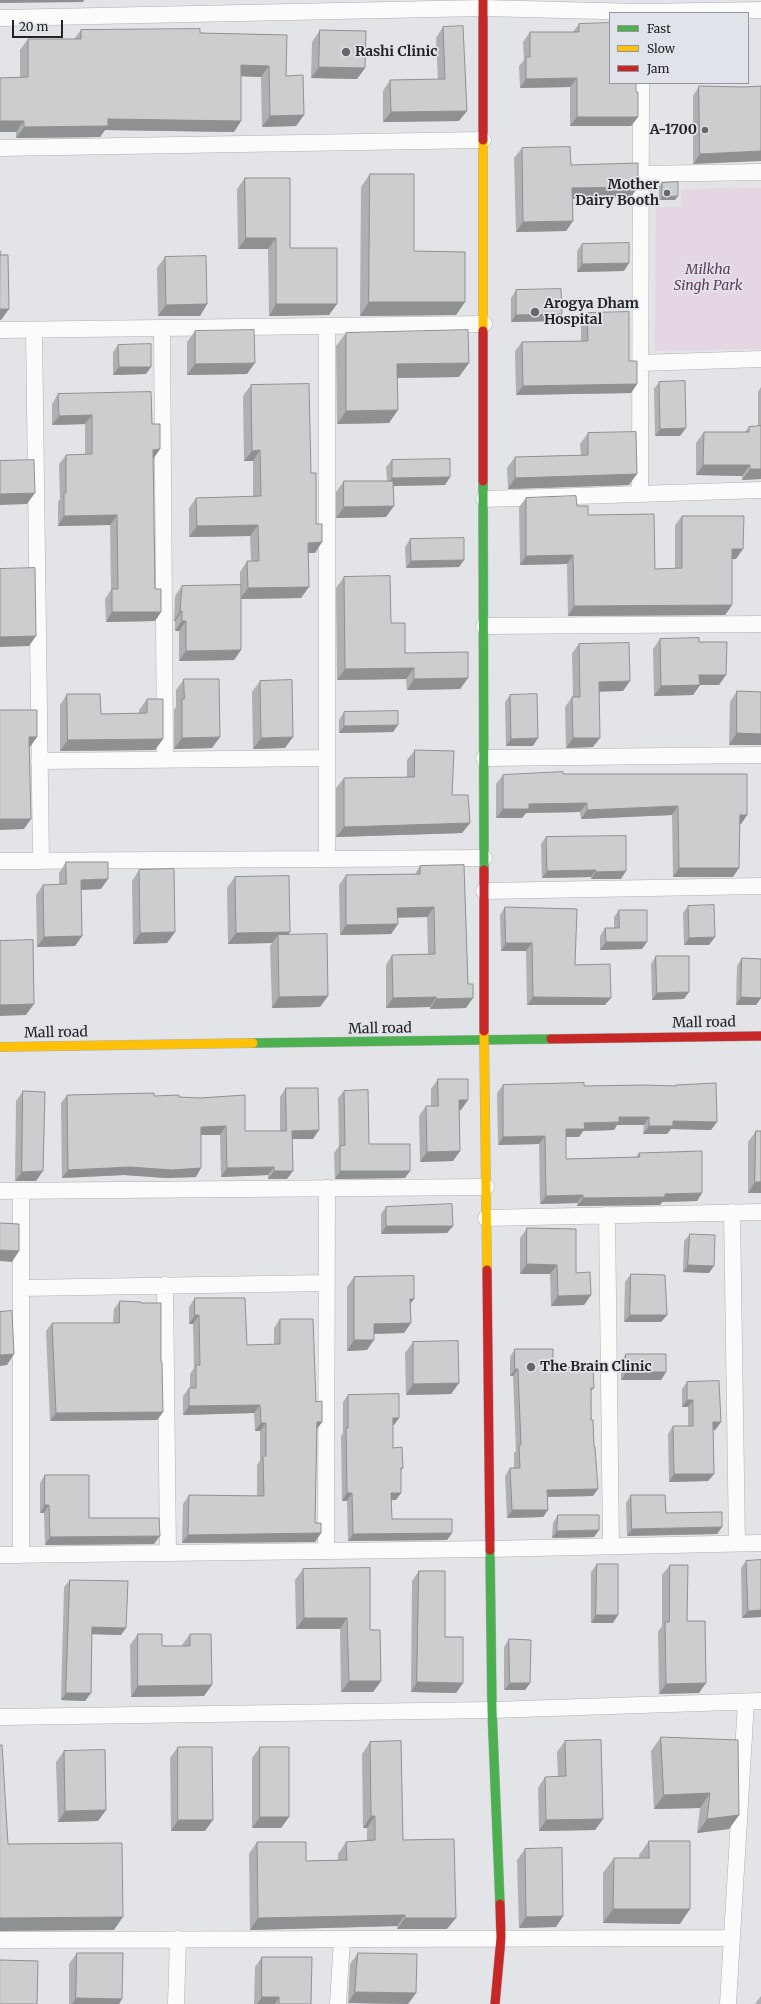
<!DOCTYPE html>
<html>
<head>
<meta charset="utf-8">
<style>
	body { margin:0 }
	#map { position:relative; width:761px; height:2004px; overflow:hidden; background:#e2e4e8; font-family:Merriweather,serif }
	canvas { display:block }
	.legend { position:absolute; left:609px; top:12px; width:140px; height:72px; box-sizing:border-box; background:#e0e3ea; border:1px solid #95979c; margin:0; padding:5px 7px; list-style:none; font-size:12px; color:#242427 }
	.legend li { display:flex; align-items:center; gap:8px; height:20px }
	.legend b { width:20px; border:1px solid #95979c }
	.scale { position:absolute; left:12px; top:20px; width:51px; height:18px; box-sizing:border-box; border:2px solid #242427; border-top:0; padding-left:5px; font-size:12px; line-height:14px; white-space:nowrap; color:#242427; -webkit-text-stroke:3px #e0e3ea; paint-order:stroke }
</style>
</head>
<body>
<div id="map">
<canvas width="761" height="2004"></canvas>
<ul class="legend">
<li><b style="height:5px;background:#4caf50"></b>Fast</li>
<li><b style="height:5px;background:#ffc107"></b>Slow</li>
<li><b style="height:5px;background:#c62828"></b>Jam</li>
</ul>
<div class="scale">20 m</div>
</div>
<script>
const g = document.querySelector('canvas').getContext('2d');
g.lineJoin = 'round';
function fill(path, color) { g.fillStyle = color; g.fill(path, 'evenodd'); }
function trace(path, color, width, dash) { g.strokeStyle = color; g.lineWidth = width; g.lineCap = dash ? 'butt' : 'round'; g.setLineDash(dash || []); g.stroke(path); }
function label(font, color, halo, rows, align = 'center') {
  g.font = font + ' Merriweather,serif'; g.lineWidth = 3.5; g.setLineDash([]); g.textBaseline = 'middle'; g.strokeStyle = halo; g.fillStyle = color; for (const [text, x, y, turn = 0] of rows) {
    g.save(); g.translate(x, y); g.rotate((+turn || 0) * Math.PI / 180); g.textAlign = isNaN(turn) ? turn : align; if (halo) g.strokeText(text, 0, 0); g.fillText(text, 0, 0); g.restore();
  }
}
fill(new Path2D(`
	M761,188v161l-106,2 1,-144 26,-1 -1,-17z`), '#e4d6e2');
const street = new Path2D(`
	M0,18l483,-10 158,4 120,-2
	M0,148l483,-8
	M641,174l120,-2
	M327,326v533
	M162,328l3,432
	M0,330l484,-6
	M34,330l7,531
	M641,363l120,-4
	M640,494l1,-411
	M484,499l277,-9
	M484,626l277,-2
	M484,758l277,-3
	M39,761l288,-3
	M0,861l484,-3
	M484,891l277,-5
	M0,1191l486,-4
	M21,1191v364
	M732,1212l5,331
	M607,1215l4,331
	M486,1218l275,-6
	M165,1285l3,268
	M22,1288l304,-5
	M326,1551l1,-363
	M0,1555l490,-6 271,-6
	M0,1717l492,-7 269,-9
	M0,1940l732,-2
	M176,2004l2,-65
	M338,2004l4,-65
	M728,2004l18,-302`);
const fast = new Path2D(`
	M483,481l1,389
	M253,1043l298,-4
	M490,1550l2,160 8,194`);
const slow = new Path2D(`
	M483,140v191
	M484,1031l3,239
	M0,1047l253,-4`);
const jam = new Path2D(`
	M483,0v140
	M483,331v150
	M484,870v161
	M551,1039l210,-3
	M487,1270l3,280
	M495,2004l6,-66 -1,-34`);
trace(street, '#aeafb2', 17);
trace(fast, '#aeafb2', 10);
trace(slow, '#aeafb2', 10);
trace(jam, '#aeafb2', 10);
trace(street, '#fbfbfc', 16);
trace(fast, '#4caf50', 9);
trace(slow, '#ffc107', 9);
trace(jam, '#c62828', 9);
fill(new Path2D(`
	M579,24l57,68 2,25 -7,9h-61v-39l-50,1 -1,-22 5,-6 -1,-18 7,-10h43z
	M443,27l16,94 -76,1v-31l7,-11h48l-2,-42z
	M81,30l119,3 87,2 -1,41 18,39 -8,11 -34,1 -1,-50 -20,-1v45l-7,11 -129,-2 -5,7 -84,1v-6h-16v-54l20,-1v-27l8,-11h46z
	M320,30l45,38 -8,11 -46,-1 1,-36z
	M699,86l45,1 17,-1 -68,78v-68z
	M522,148l49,17 60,32 -59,1 1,23 -7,10 -50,1 -2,-74z
	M370,174l44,77 51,51 -9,13 -96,1 1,-129z
	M245,178l45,70 39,67 -60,1 -1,-67h-30l-1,-60z
	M662,183l13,17h-16v-14z
	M582,244l42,27 -47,1v-21z
	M165,257l42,47 -7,12h-42l-1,-48z
	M516,290l46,24 -6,7 -45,1v-24z
	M587,313l42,48 8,23 -6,9 -115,2 -1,-44 7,-9 59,-1v-19z
	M195,331l52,43 -60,1v-33z
	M346,333l113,44 -61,1 -9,45 -52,1 -1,-78z
	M118,345l28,29 -33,1v-23z
	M659,382l21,54h-25l-1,-47z
	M251,385l60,88 5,51 6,18 -7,11h-7l-7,45 -60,1v51l-7,10 -55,1v-30h-4v-10h-1l1,-25 7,-10 58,-1v-13l7,-11h4l-1,-25 -61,1v-29l7,-10 57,-1v-36h-9l-1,-65z
	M761,387v92l-19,1v-4l-46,-1v-32l8,-11h41l4,-5h9v-35z
	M58,394l94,30 8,25 -7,10 2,130 6,23 -6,9 -49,1 -1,-23 6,-9 -1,-65 -52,1v-24l2,-3 -1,-35 7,-9 19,-1v-30l-33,1v-21z
	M588,433l41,52 -121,4 -1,-21 8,-11 66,-2 -1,-11z
	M392,460l58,17 -5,8 -51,1 -8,31 -50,1v-26l8,-11h43l-1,-14z
	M526,498l51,8 78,63 20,-1v-43l7,-9 54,43h-4v46l-7,10 -157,1 -1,-52 -47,1 -1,-58z
	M410,539l49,28 -53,1 -1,-21z
	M344,577l47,46 14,30 63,25 -8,11 -53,1 -1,-11 -69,1 -1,-92z
	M660,639l39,3 20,43h-19l-7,10 -39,1 -1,-47z
	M579,644l44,47h-24l-6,56 -27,1 -1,-41 7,-10h1l-1,-44z
	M184,679l28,69 -38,1v-39l2,-3v-17z
	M260,681l25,67 -32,1 -1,-57z
	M737,691l24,1v53h-32l1,-43z
	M67,694l34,20 38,-1v-3l8,-11 16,40 -8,11 -95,1v-46z
	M510,695l23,51h-27l-1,-44z
	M344,712l49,20 -54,1v-13z
	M415,750l37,45 18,28 -8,10 -126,4v-49l8,-10 63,-1v-17z
	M563,774l184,41 -6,9h-1l-7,53h-60l-1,-62 -91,4 -1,-7 -54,1 -4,5h-26v-34l7,-9z
	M546,837l75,42h-30v-2l-49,1 -1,-34z
	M66,862l35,27 -20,1 1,46 -7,10 -38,1 -1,-52 7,-10 16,-1v-11z
	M464,865l2,143 -36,1v-2l-44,1v-43l6,-10 36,-1 -1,-37h-30l1,7 -7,10 -51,1 -1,-50 7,-10 69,-1 5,-8z
	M139,870l36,62 -8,11 -34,1 -1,-63z
	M235,877l55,55 -2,2 32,73 -48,1 -2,-62 2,-3 -44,1 -1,-56z
	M688,906l21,39h-25l-1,-32z
	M505,907l70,58 30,40h-78l-1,-54h-25l-1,-36z
	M619,910l23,39 -42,1v-14l5,-8h9v-11z
	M656,956l28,43 -32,1 -1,-36z
	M742,958l19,1v39l-5,7h-20l1,-39z
	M438,1079l23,31h-2l1,41 -7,10 -33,1 -1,-46 7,-10h5v-17z
	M503,1085l81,1h91l1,-1 41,37 -6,8 -40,-1 -4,5h-24l1,-9h-27l-3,5 -31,1 -4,6h-13v22l70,-2 3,-4 63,40 -5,8 -35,1 -2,3 -83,1v-3l-37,1 -1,-60 -41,1 -1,-52z
	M286,1088l27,51h-21l-5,40h-19v-4l-47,2 -1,-42h-19l-5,42 -30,1 -42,-3 -62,3 -1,-75 6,-8 87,1 25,1 66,34h35v-34z
	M23,1091l13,90h-21l1,-80z
	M344,1091l25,53 36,34 -70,1 -1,-26 5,-7 -1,-48z
	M756,1131l5,62h-13v-51z
	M386,1207l67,19 -6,7 -66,1v-20z
	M527,1228l49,45 15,22 -7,10 -33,1 -1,-32h-30v-36z
	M690,1234l19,39 -26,-1 1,-31z
	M631,1274l36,41 -6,7h-37l1,-40z
	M354,1277l57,27v19l-7,10 -30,1 -7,16 -20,1v-64z
	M195,1298l52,47 27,-1v-16l6,-9 36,83 6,20 -5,7 -2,94 6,10 -6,9 -133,1 1,-39 6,-9 68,1v-31l3,-5v-29h-5l-1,-18 -71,2v-19l6,-8h1v-14l4,-6 -1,-44h-4v-17z
	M120,1301l21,2 20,59 2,50 -6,8 -107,1 -4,-90 6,-8h61l1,-14z
	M413,1342l46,41 -8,11 -45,1 -1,-42z
	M515,1349l79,39 -3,4 2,104 -46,1 1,13 -5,7 -36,1 -2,-42 5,-8h4v-15l2,-2 -3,-75h-3v-19z
	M626,1354l40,18 -5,8h-40v-19z
	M687,1382l34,40 -6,8h-2l1,44 -6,7 -39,1 -1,-48 5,-8h15v-19h-6v-18z
	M348,1395l51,23 -5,7h-1v23l10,20 -2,3 -5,29h-5l1,19 60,14 -5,7 -99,1 -1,-40h-5l-1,-65 2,-3v-31z
	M45,1475l44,43 65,26 -109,1 -1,-32h-4v-30z
	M631,1495l35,18 56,14 -5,7 -90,2 -1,-33z
	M558,1515l36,22 -42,1 1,-15z
	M746,1561l15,56 -19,1 -1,-50z
	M597,1564l16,59h-22v-51z
	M670,1565l29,128 -40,1 -1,-62 4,-6v-51z
	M303,1569l67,61 11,51 -8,11h-32l-1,-63h-44l-1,-49z
	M419,1571l44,112 -7,10 -45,-1 1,-111z
	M70,1580l51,55 -29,-1 -1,59 -6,8 -24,-1 3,-113z
	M138,1634l24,12h20v-1l8,-11 14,62 -73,1 -1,-52z
	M509,1639l21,44 -5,7h-21v-43z
	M661,1737l78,78 -10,14 -32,4 3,-25 -46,1 -3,-58z
	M565,1741l38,78 -8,11 -56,1 -1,-43 7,-11 13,-1 -1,-24z
	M370,1742l33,98 44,89h-50v-3l-147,4 -1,-76 8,-12 49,19 32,-1v-6l8,-12 21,-1v-13h-4l-1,-74z
	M178,1747l27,84h-34l-1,-73z
	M260,1747l29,70 -8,11h-29v-70z
	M64,1751l42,59 -8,11 -40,1 -2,-60z
	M649,1841l31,83 -77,-1v-50l11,-15h25v-3z
	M525,1849l38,67 -7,11 -37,1 -2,-68z
	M77,1953l45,46 -3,5h-50v-40z
	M358,1953l58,40 -8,11 -60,-1 2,-39z
	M262,1957l49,47h-57l1,-37z
	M761,1996v8h-6z`), '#afb0b2');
fill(new Path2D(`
	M0,0h84l-1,2 -83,1z
	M241,65l28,1 -8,11 -28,-1z
	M319,67l46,1 -8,11 -46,-1z
	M577,78l-7,9 -50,1 6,-9z
	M467,111l-8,10 -76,1 8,-10z
	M304,115l-8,11 -34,1 8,-11z
	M577,117h61l-7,9h-61z
	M108,119l133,2 -7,11 -129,-2 -5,7 -84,1 8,-11z
	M0,121h24l-8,11h-16z
	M761,151v10l-68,3 7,-10z
	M638,187l-7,10 -66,2 7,-11z
	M678,196l-3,4h-16l3,-3z
	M573,221l-7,10 -50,1 7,-10z
	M246,238h30l-8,11h-30z
	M629,263l-5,8 -47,1 5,-8z
	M369,302h96l-9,13 -96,1z
	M207,304l-7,12h-42l8,-11z
	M276,304h61l-8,11 -60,1z
	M0,309h9l-8,11h-1z
	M562,314l-6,7 -45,1 5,-7z
	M255,363l-8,11 -60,1 8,-11z
	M469,363l-10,14 -71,1 9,-14z
	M119,367h32l-5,7 -33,1z
	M637,384l-6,9 -115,2 7,-9z
	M398,410l-9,13 -52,1 9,-13z
	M92,415l-7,9 -33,1 7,-9z
	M686,428l-6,8h-25l5,-7z
	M160,449l-7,10h-7l7,-9z
	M260,450l-7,11h-9l8,-10z
	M703,465h47l-8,11 -46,-1z
	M750,469h11v10l-19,1z
	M637,474l-8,11 -121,4 7,-11z
	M450,477l-5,8 -58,1 5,-8z
	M35,493l-8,11 -27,1v-11z
	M394,506l-8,11 -50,1 8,-11z
	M117,515l-7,10 -52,1 6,-10z
	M258,525l-8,11 -61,1 8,-11z
	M322,542l-7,11h-15l8,-10z
	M732,549h11l-7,10h-11z
	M573,555l-6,9 -47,1 6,-9z
	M464,560l-5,7 -53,1 5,-7z
	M309,587l-8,11 -61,1 8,-11z
	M732,605l-7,10 -157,1 6,-10z
	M180,611h2l-7,10h-1z
	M112,612h49l-6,9 -49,1z
	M182,621h4l-7,10h-4z
	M36,636l-7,10 -29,1v-10z
	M241,650l-7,10 -55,1 7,-10z
	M414,668l-8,11 -69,1 8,-11z
	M699,675h27l-7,10h-27z
	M468,678l-8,11 -53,1 7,-11z
	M630,681l-7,10 -31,1 7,-10z
	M700,685l-7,10 -39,1 7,-10z
	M398,725l-5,7 -54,1 5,-7z
	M737,733l24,1v11h-32z
	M29,737h8l-7,10 -8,1z
	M220,737l-8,11 -38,1 8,-11z
	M293,737l-8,11 -32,1 8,-11z
	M538,738l-5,8h-27l5,-7z
	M573,738h27l-7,9 -27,1z
	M163,739l-8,11 -95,1 8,-11z
	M587,803l-7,9 -54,1 -4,5h-26l7,-9 26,-5z
	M678,806l-6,9 -91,4 6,-9z
	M740,815h7l-6,9h-7z
	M0,819h31l-7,10 -24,1z
	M470,823l-8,10 -126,4 8,-10z
	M679,868h60l-6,9h-60z
	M596,870l-5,7 -49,1 5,-7z
	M626,871l-5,8h-30l5,-7z
	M108,879l-7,10 -27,1 7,-10z
	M434,907l-7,10 -37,1 7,-10z
	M398,924l-7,10 -51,1 6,-10z
	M175,932l-8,11 -34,1 7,-11z
	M290,932l-8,11 -4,-8 -6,8 -44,1 8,-11z
	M82,936l-7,10 -38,1 7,-10z
	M715,937l-6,8h-25l5,-7z
	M606,942h41l-5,7 -42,1z
	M506,943h26l-6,8h-25z
	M689,992l-5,7 -32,1 5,-7z
	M328,996l-8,11 -48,1 7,-11z
	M436,997l-6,10 -44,1 7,-10z
	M533,997l78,1 -6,7h-78z
	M741,997l20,1 -5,7h-20z
	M473,998l-7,10 -36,1 6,-10z
	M34,1004l-8,11 -26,1v-11z
	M459,1100h9l-7,10h-9z
	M619,1117h30l-5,8h-27l-3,5 -31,1 -4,6h-19l6,-8 18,-6z
	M673,1121l44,1 -6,8 -40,-1 -4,5h-24l6,-8z
	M226,1126l-6,9h-25l6,-8z
	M319,1130l-6,9h-27l6,-8z
	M545,1136l-6,8 -41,1 5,-8z
	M460,1151l-7,10 -33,1 7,-10z
	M130,1167l71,1 -5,9 -30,1 -42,-3 -62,3 6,-8z
	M274,1167l-6,8 -47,2 6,-9z
	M43,1171l-7,10h-21l7,-9z
	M274,1171h19l-6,8h-19z
	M340,1171h70l-5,7 -70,1z
	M755,1182h6v11h-13z
	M702,1193l-5,8 -35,1 -2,3 -83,1 6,-8 82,-4z
	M583,1195l-6,8 -37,1 6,-8z
	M386,1226h67l-6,7 -66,1z
	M0,1250l19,1 -7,11 -12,-1z
	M527,1264l30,1 -7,9h-30z
	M688,1265l26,1 -5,7 -26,-1z
	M591,1295l-7,10 -33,1 7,-10z
	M410,1299h4l-7,10z
	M195,1315h4l-6,9h-4z
	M630,1315h37l-6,7h-37z
	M411,1323l-7,10 -37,1 7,-10z
	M354,1340h20l-7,10 -20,1z
	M14,1354l-7,11 -7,1v-11z
	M515,1369h3l-5,7h-3z
	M626,1372h40l-5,8h-40z
	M459,1383l-8,11 -45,1 7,-11z
	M687,1400h6l-5,7h-6z
	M260,1405l-6,8 -71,2 6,-9z
	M163,1412l-6,8 -107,1 6,-8z
	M393,1418h6l-5,7h-6z
	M317,1422h5l-6,8z
	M713,1422h8l-6,8h-8z
	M261,1423h5l-6,8h-5z
	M674,1474h40l-6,7 -39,1z
	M598,1489l-5,7 -51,1 5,-7z
	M347,1493h5l-5,8h-5z
	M391,1493h10l-5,7h-10z
	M45,1505h4l-5,8h-4z
	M512,1510h36l-5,7 -36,1z
	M722,1527l-5,7 -90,2 5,-7z
	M599,1530l-5,7 -42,1 5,-7z
	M321,1533l-6,9 -133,1 6,-8z
	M452,1533l-5,7 -99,1 5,-7z
	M160,1536l-6,8 -109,1 5,-8z
	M761,1610v7l-19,1 6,-7z
	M596,1615h22l-5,8h-22z
	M304,1618h43l-7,11h-44z
	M92,1627l34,1 -5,7 -34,-1z
	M349,1681h32l-8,11h-32z
	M417,1682l46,1 -7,10 -45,-1z
	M510,1683h20l-5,7h-21z
	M706,1683l-7,10 -40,1 7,-10z
	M212,1685l-8,11 -73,1 7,-11z
	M66,1693h25l-6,8 -24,-1z
	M710,1793l-10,15 -46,1 10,-14z
	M106,1810l-8,11 -40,1 7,-11z
	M739,1815l-10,14 -32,4 10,-14z
	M371,1816h4l-8,12h-4z
	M260,1817h29l-8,11h-29z
	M603,1819l-8,11 -56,1 7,-11z
	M178,1820h35l-8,11h-34z
	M613,1909h77l-10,15 -77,-1z
	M405,1915l-8,11 -147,4 8,-12z
	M563,1916l-7,11 -37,1 7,-11z
	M123,1917l-9,13 -114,1v-13z
	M405,1918h51l-9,11h-50z
	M355,1992l61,1 -8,11 -60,-1z
	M262,1997h17l-4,7h-18z
	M76,1998l46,1 -3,5h-47z`), '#8e9091');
const building = new Path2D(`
	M610,23v60h26v9h2v25h-61v-39l-51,1v-22h4v-25h49v-8z
	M463,26l4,85 -76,1 -1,-32 55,-1 -2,-52z
	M200,29v4l87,2 -1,41 17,-1 1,40 -34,1 -1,-50 -28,-1v56l-133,-2v7l-84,1v-6h-24v-43l28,-1v-38h53v-9z
	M320,30l46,1 -1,37 -46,-1z
	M699,86l45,1 17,-1v65l-61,3z
	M570,147l1,18 67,-2v24l-66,1 1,33 -50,1 -1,-74z
	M370,174h44v77l51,1v50h-96z
	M245,178h45v70h47v56h-61v-66h-30z
	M678,182v14l-16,1v-14z
	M629,243v20l-47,1v-20z
	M0,251v4h8l1,54h-9z
	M206,256l1,48 -41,1 -1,-48z
	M561,289l1,25 -46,1v-25z
	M629,312v49h8v23l-114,2 -1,-44 66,-1 -1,-28z
	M254,330l1,33 -60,1v-33z
	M468,330l1,33 -72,1 1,46 -52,1v-78z
	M151,344v23h-32l-1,-22z
	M685,381l1,47 -26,1 -1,-47z
	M309,384l2,89h5v51h6v18l-14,1 1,44 -61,1 -1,-27h12l-1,-36 -61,1 -1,-28 65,-2 -1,-46 -8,1 -1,-66z
	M151,392l1,32h8v25l-7,1 2,139h6v23h-49v-23h6l-1,-74 -53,1v-23h2v-38l26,-1v-39l-33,1 -1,-22z
	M761,426v43h-11v-4h-47l1,-33h45v-5z
	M636,432l1,42 -122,4v-21l73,-2v-22z
	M450,459v18l-58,1v-18z
	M34,460l1,33 -35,1v-33z
	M344,481h49l1,25 -50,1z
	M576,496l1,10h11v9l66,-1 1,55 27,-1v-52h62l-1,33h-11v56l-158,1 -1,-51 -47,1v-58z
	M464,538v22l-53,1 -1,-22z
	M35,568l1,68 -36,1v-68z
	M390,576l1,47h14v30l63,-1v26l-54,1v-11l-69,1 -1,-92z
	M241,585v65l-55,1v-30h-4v-10h-2l2,-25z
	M699,638v4h28l-1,33h-27l1,10 -39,1 -1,-47z
	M629,643l1,38 -31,1 1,56h-27l-1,-41h8l-1,-53z
	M184,679h35l1,58 -38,1v-39h2z
	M292,680l1,57 -32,1 -1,-57z
	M737,691l24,1v42l-24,-1z
	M67,694h33l1,20 46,-1v-14h16v40l-95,1z
	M537,694l1,44 -27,1 -1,-44z
	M0,710h37v27h-8l2,82h-31z
	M398,711v14l-54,1v-14z
	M415,750l39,1 -2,44h16l2,28 -126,4v-49l70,-1z
	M563,772v2h184v41h-7l-1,53h-60l-1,-62 -91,4v-7l-58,1v5h-26v-34z
	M626,836v35l-30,1v-2l-49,1 -1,-34z
	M66,862h42v17l-27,1 1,56 -38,1 -1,-52 23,-1z
	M464,865l4,119h5v14l-37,1v-2l-43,1 -1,-43 43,-1 -1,-47 -37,1 1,16 -52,1v-50l74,-1v-8z
	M174,869l1,63 -35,1 -1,-63z
	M289,876l1,56 -54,1 -1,-56z
	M714,905l1,32 -26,1 -1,-32z
	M505,907l72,2 -2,56 35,-1 1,34 -78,-1 -1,-54h-26z
	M619,910h28v32h-41l-1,-14h14z
	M327,934l1,62 -49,1 -1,-62z
	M33,940l1,64 -34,1v-64z
	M656,956h33v36l-32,1z
	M742,958l19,1v39l-20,-1z
	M438,1079h30v21h-9l1,51 -33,1 -1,-46h12z
	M584,1083v3l60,-1 32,1v-1l40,-2 1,39 -44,-1v5h-24v-9h-30v5l-35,1 1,6h-19v30l74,-2 -1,-4 63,-2v42l-37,1v3l-82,1v-3l-37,1 -1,-60 -42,1v-52z
	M286,1088h32l1,42 -27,1 1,40h-19v-4l-47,1 -1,-42 -25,1v41l-29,2 -42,-3 -62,3 -1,-75 87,-2v3l25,-1v2l21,1 45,-3v36h41z
	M368,1090l1,54h41v27h-70v-25l5,-1 -1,-54z
	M23,1091l22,1 -2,79 -21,1z
	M756,1131h5v51h-6z
	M452,1204l1,22h-67v-19z
	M0,1223l19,1v27l-19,-1z
	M527,1228l49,1v44l14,-1 1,23 -33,1 -1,-31 -30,-1z
	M690,1234l25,1 -1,31 -26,-1z
	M631,1274l34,1 2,40h-37z
	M414,1276v23h-4l1,24 -37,1v16h-20v-63z
	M195,1298h50l2,47 33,-1v-25h33l3,83 6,-1v21h-5l-2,101h6v10l-133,2 1,-40 75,1 -1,-40h3v-33h-5l-1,-18 -71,1v-18h7v-23h4l-1,-50h-4z
	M120,1301l21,1v1h20v59h1l1,50 -107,1 -4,-90h67z
	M12,1311l2,43 -14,1v-43z
	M458,1341l1,42 -46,1v-42z
	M515,1349h38v19l40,-1 1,21h-3v32h2l1,27h1l3,42 -51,1 1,20h-36l-2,-42h10l-1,-23h2l-3,-76h-3z
	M626,1354h40v18h-40z
	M719,1381l2,41h-8l1,52h-40l-1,-48h20v-26h-6v-18z
	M399,1394v24h-6v30l9,-1 1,21h-2v25h-10l1,26h60v14l-99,1 -1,-41h-5l-1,-65h2v-33z
	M45,1475h44v43h70l1,18 -110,1 -1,-32h-4z
	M631,1495h34l1,18 56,-1v15l-90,2z
	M558,1515h41v15l-42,1z
	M761,1560v50l-13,1 -2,-50z
	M597,1564h21v51h-22z
	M670,1565h18l-1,56h18l1,62 -40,1 -1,-62h4z
	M370,1568v62h10l1,51h-32l-2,-63h-43l-1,-49z
	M419,1571h26v66h18v46l-46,-1z
	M70,1580l58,1 -2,47 -34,-1 -1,66h-25z
	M138,1634h24v12h28v-12h21l1,51 -74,1z
	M509,1639l22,1 -1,43h-20z
	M661,1737l77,3 1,75 -32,4 3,-26 -46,2z
	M601,1740l2,79 -57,1 -1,-43 21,-1 -1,-35z
	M401,1741l2,99 51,-1 2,79h-51v-3l-147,3 -1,-76h49v19l41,-1 -1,-18 29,-2v-24h-4l-1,-74z
	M0,1745h2l6,99 114,-1 1,74 -123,1z
	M178,1747h34l1,73h-35z
	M260,1747h29v70h-29z
	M105,1750l1,60 -41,1 -1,-60z
	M649,1841h41v68h-77l1,-51h35z
	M562,1848l1,68 -37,1 -1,-68z
	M77,1953h46l-1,46 -46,-1z
	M358,1953l59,1 -1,39 -61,-1z
	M262,1957h50l-1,47h-32v-7h-17z
	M0,1960l38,1 -1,43h-37z`);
fill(building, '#cbcdcf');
trace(building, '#8e9091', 1);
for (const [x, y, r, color] of [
	[346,52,5,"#66676b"],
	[705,130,4,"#66676b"],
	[667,193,4,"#66676b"],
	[535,312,5,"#66676b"],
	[531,1367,5,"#66676b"]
]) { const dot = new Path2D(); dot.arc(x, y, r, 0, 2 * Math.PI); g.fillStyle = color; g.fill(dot); trace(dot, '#e0e3ea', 1.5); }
label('bold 14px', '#242427', '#e0e3ea', [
	["Rashi Clinic",355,52],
	["A-1700",697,130,"right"],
	["Mother",659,185,"right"],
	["Dairy Booth",659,201,"right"],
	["Arogya Dham",544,304],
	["Hospital",544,320],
	["The Brain Clinic",540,1367]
], 'left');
label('italic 14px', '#643a59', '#e0e3ea', [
	["Milkha",708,270],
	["Singh Park",708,286]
]);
label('14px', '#242427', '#e0e3ea', [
	["Mall road",704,1023,-1],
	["Mall road",380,1029,-1],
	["Mall road",56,1033,-1]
]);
</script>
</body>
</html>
